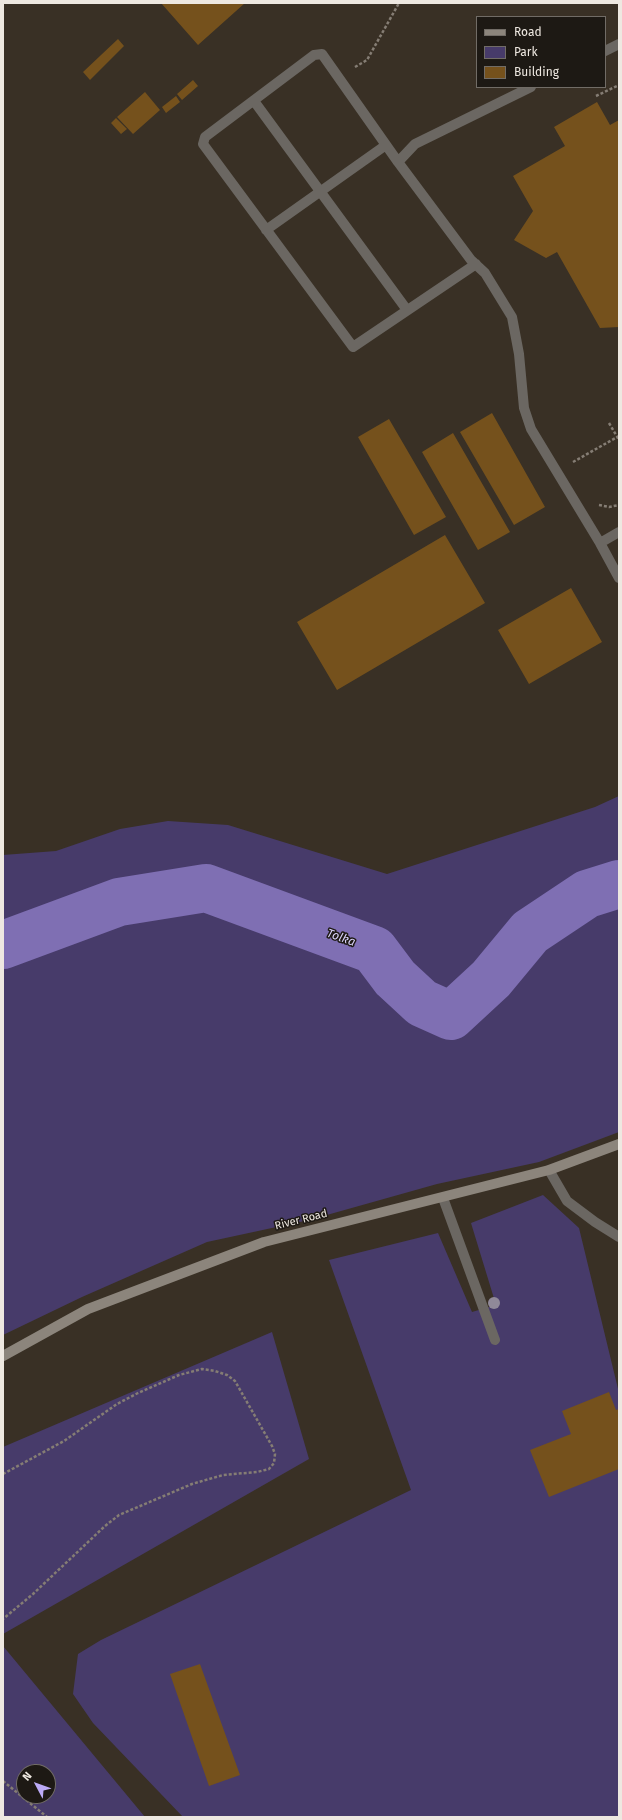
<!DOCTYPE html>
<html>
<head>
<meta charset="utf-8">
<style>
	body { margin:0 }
	#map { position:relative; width:622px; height:1820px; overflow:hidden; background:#393025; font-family:"Fira Sans",sans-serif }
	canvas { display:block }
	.frame { position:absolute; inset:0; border:4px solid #eee8e1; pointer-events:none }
	.legend { position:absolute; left:476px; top:16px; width:130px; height:72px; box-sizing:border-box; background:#1d1914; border:1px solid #716c66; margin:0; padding:5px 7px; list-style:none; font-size:12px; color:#eee8e1 }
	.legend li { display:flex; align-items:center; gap:8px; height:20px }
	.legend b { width:20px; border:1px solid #716c66 }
	.north { position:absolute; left:16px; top:1764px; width:40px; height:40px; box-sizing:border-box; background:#1d1914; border:1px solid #716c66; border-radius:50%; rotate:311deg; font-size:11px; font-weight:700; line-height:16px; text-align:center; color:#eee8e1 }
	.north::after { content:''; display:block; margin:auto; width:14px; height:18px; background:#bbaaf6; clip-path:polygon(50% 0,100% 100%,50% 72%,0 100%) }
</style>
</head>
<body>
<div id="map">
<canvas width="622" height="1820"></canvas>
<div class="frame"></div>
<ul class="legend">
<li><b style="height:5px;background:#8c857c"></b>Road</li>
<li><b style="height:11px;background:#473b6a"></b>Park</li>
<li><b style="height:11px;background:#75511c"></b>Building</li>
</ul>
<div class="north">N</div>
</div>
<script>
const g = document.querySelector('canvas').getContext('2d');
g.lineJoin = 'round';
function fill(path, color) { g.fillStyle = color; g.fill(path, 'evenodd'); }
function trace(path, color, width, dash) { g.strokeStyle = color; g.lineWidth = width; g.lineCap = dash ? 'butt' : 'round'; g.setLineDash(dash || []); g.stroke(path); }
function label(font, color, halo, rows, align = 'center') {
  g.font = font + ' "Fira Sans",sans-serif'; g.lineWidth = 3; g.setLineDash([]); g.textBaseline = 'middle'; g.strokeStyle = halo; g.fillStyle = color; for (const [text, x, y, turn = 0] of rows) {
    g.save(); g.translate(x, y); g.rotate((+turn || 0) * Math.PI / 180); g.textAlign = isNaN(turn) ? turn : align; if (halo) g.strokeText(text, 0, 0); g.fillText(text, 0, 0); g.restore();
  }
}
fill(new Path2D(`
	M619,796v336l-80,30 -102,22 -128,36 -102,22 -125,55 -79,38v-480l53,-4 64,-22 48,-8 60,4 159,49 208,-67z
	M543,1195l36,33 40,165v424h-436l-90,-94 -20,-29 5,-40 23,-14 310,-150 -82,-230 109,-27 34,79 24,-7 -25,-82z
	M272,1332l37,127 -306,175v-187z
	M3,1646l142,171h-142zM24,1772h24v24h-24z`), '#473b6a');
trace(new Path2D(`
	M3,945l116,-43 87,-14 168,62 21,28 27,25 29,13 40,-37 39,-47 57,-38 32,-10`), '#7f6fb3', 48);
fill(new Path2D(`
	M161,3h84l-47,42z
	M118,39l6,7 -34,34 -7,-8z
	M193,80l5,6 -16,14 -5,-6z
	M145,92l15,18 -27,24 -16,-17z
	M176,96l4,6 -14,11 -4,-6z
	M597,102l13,23 9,-5v207l-19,1 -43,-76 -11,6 -32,-18 19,-29 -20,-35 52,-30 -11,-19z
	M116,118l11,11 -6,5 -10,-11z
	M492,413l53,94 -31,18 -54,-93z
	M389,419l57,98 -32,18 -56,-98z
	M453,433l57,99 -32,18 -56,-98z
	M445,535l40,68 -148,87 -40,-68z
	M571,588l31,54 -73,42 -31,-54z
	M609,1392l7,18 3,-1v60l-70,28 -19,-47 41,-16 -9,-23z
	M200,1664l40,111 -31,11 -39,-112z`), '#75511c');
trace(new Path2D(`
	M355,67l12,-7 32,-57
	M596,96l23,-11
	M609,423l10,17
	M573,462l46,-26
	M599,505l10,2 10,-2
	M3,1474l61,-33 53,-37 21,-11 41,-18 23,-6 13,2 12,4 8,6 37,65 3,8 -1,9 -5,6 -12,3 -34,3 -31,9 -73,31 -14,11 -72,68 -30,25
	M3,1781l44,36`), '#857d74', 2.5, [3, 2]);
trace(new Path2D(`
	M605,51l14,-7
	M531,87l-116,57 -17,18 73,98 14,13 27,44 7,37 5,54 7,21 69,114 19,35
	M254,101l153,209
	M398,162l-76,-108 -8,1 -109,82 -2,7 150,203 123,-83
	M266,230l120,-85
	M600,543l19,-11
	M549,1170l18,31 28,21 24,15
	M443,1198l52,142`), '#6b6762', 10);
trace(new Path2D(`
	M3,1356l85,-47 176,-67 285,-72 70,-26`), '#8c857c', 10);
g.fillStyle = '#908999';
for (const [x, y] of [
	[494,1303]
]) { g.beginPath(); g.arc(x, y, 6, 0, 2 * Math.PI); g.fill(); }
label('11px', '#eee8e1', '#1d1914', [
	["River Road",301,1220,-14]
]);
label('italic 12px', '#dad3fa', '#1d1914', [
	["Tolka",341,938,20]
]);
</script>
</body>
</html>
